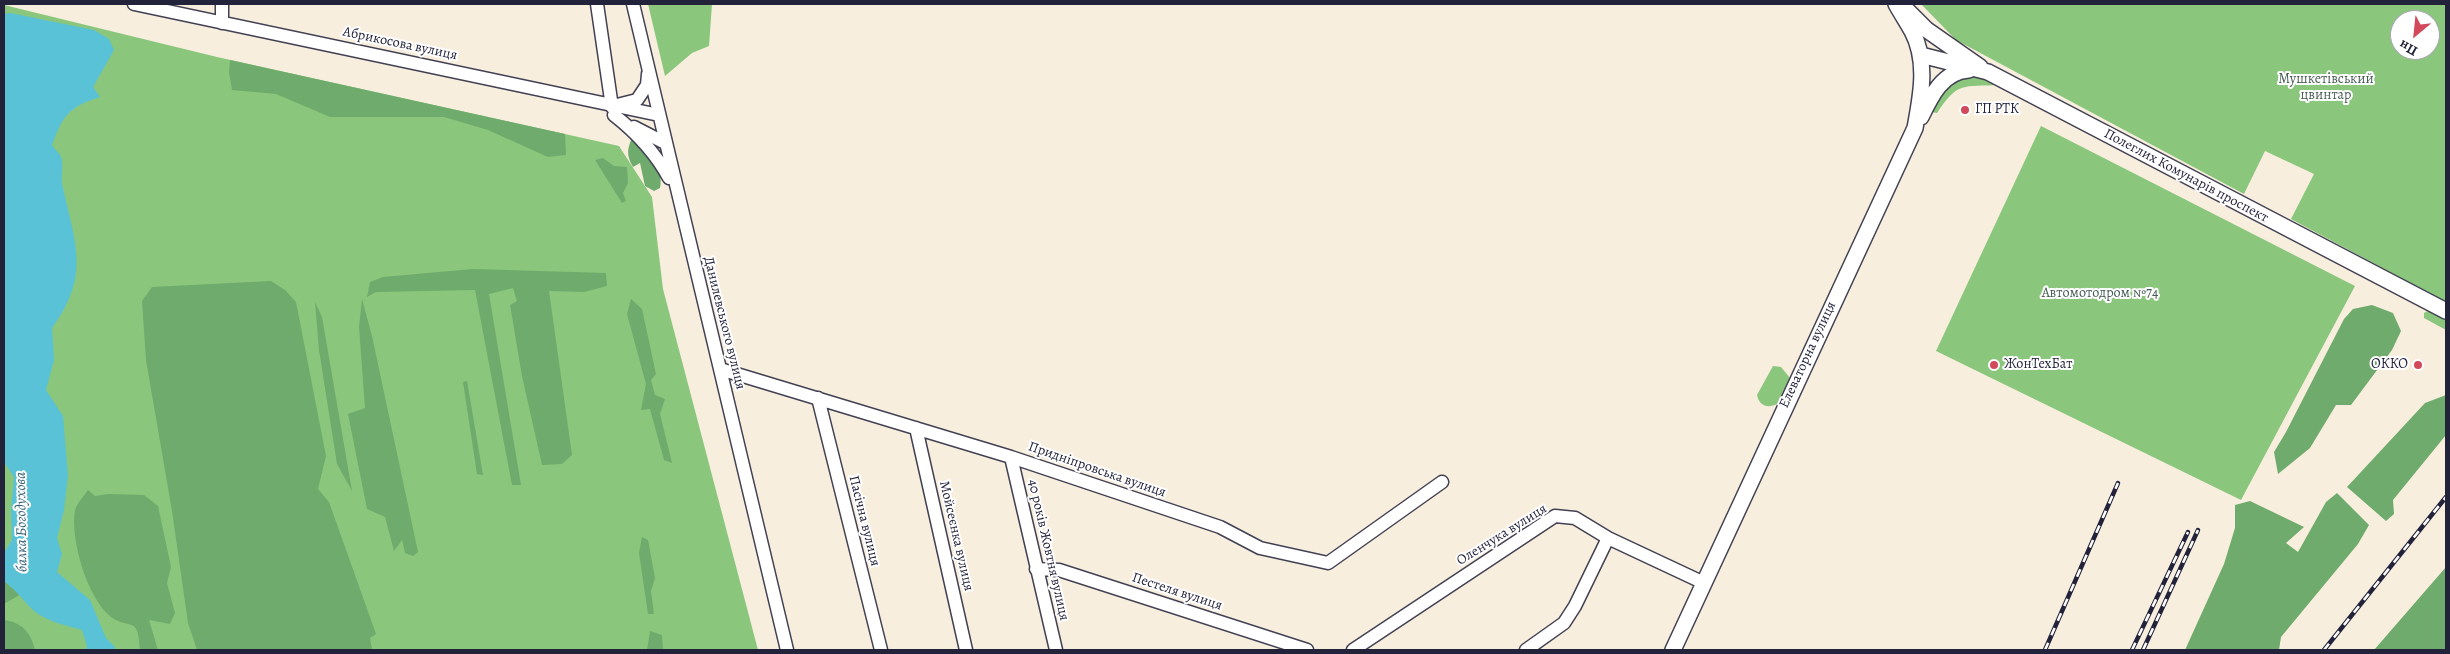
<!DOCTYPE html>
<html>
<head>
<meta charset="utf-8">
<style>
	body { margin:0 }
	#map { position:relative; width:2450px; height:654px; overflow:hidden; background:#f7eede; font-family:Alegreya,serif }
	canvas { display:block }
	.frame { position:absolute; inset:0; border:5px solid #22223b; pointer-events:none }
	.north { position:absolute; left:2390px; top:10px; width:50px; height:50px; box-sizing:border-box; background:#fff; border:1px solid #a7a7b1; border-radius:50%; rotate:208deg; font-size:14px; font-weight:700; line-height:20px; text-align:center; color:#22223b }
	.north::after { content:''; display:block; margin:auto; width:18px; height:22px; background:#d1495b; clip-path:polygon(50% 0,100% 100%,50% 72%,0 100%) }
</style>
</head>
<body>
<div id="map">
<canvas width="2450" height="654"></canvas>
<div class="frame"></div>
<div class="north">Пн</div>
</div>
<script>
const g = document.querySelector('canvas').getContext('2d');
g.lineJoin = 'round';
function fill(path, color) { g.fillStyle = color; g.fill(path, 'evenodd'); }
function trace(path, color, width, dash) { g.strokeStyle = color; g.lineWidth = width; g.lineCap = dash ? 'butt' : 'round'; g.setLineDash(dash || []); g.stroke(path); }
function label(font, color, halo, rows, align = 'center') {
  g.font = font + ' Alegreya,serif'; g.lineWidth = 4; g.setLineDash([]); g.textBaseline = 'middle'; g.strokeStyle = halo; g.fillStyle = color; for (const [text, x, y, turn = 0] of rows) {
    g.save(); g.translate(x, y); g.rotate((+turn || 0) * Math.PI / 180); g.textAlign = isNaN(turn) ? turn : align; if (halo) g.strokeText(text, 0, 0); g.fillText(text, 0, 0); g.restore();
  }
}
fill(new Path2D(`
	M648,4h64l-3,42 -17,7 -27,23z
	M1921,4h525v298l-155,-83 23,-45 -49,-23 -21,43 -288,-154zM2400,20h30v30h-30z
	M4,5l213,52 402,89 33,51 11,92 95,361h-754z
	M1961,74l26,5 12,6c-36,2 -41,-4 -62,28l-6,-1 10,-20z
	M2041,126l314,160 -114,214 -305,-149z
	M2429,310l17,8v12l-22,-12v-5z
	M1773,366l8,1 9,11 -13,26c-10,5 -18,1 -20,-9z`), '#8ac67c');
fill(new Path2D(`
	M230,60l335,74 1,21 -18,2 -60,-27 -44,-13h-114l-54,-23 -44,-4 -3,-18z
	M633,136c12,15 32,32 27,52l-6,3 -9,-5 -5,-23 -7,4c-7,-12 -6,-19 0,-31z
	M603,158l11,8 13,1 1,16 -5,10 3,8 -4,2 -27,-43z
	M473,269l133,4 1,13 -23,6 -35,-1 23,164 -10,9 -20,1 -20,-89 -12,-71 7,-4 -4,-13 -24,6 32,191h-9l-37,-195 -99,2 -9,5 3,-15 13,-5z
	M271,281l14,9 11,12 30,154 -8,33 11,13 47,132 -6,4 2,12h-175l-9,-27 -16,-112 -26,-151 -4,-59 10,-14z
	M362,299l10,37 46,216 -5,4 -8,-3 -3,-13 -8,11 -9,-34 -18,-8 -19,-95 17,-6 -6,-81z
	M631,299l11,10 14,65 -5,6 4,15 10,4 -5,15 12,49 -8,-3 -14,-51 -9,1 5,-26 -19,-70z
	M315,302l7,15 30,174 -15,-27 -18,-114z
	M2372,305l21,8 8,18 -9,19 -41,55h-15l-26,43 -32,26 -4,-22 12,-20 58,-113 9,-10z
	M467,381l16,94 -6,-1 -14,-92z
	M2446,395v40l-53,65 1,14 -8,7 -39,-34 78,-84z
	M88,490l7,6 13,-2 36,1 14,11 13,61 -4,16 8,30 -5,11 -21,-4 9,30h-18c-2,-36 -9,-19 -29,-33 -24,-19 -41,-78 -36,-107 2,-7 9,-14 13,-20z
	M2337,493l32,32 -11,19 -77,93 -2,13h-94l39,-86 11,-36v-23l15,-4 54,26 -18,16 12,9 28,-50z
	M642,537l6,3 7,38 -4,13 3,23h-6l-9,-61z
	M2446,567v83h-72z
	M4,581l17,13 -17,10z
	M4,620c18,2 27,13 31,30h-31z
	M650,631l12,4 1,15h-16z`), '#6fab6c');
fill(new Path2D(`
	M10,13l84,17 15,9 5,11 -21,37 7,10c-31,10 -37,18 -48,48 2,4 8,8 9,12 3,9 -1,22 2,31 13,58 27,88 -11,140l2,32 -8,30 17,26 5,59 -4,35 -7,28 5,16 -5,18 33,28 16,38 9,9 -1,3h-28l1,-4 -5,-16c-18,-5 -41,-10 -53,-24 -9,-10 -15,-17 -25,-25v-28l8,-13 -1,-30 3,-33 -10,-15v-448z`), '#5ac2d7');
const minor = new Path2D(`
	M134,4l525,111
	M597,4l15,103
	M633,4l154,646
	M222,23v-19
	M617,105l20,-5 10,-15 1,-11
	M614,115c23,18 41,37 55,63
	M634,127l31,16
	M720,369l291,88 209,70 40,21 68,15 114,-81
	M818,398l63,252
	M916,428l50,222
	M1011,457l45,193
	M1036,569l23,1 248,80
	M1353,650l202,-134 20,2 33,20 96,45
	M1526,650l38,-27 11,-17 33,-68`);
const major = new Path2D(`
	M1906,9l21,21 53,37
	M1921,55l67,17 458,239
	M1921,117c10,-21 22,-46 48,-47
	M1673,650l242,-522c6,-32 13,-67 -3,-97 -5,-9 -11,-18 -16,-27`);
trace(minor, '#424153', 15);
trace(major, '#424153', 18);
trace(minor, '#fff', 12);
trace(major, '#fff', 15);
const rail = new Path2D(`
	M2045,650l73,-167
	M2132,650l56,-118
	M2143,650l55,-120
	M2324,650l122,-153`);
trace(rail, '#22223b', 4.5);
trace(rail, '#fff', 2.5, [8]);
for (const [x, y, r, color] of [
	[1965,110,5,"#d1495b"],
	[1994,365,5,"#d1495b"],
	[2418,365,5,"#d1495b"]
]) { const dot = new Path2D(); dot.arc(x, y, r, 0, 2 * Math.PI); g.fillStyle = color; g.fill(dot); trace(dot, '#fff', 2); }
label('14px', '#22223b', '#fff', [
	["Абрикосова вулиця",400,44,12],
	["Полеглих Комунарів проспект",2186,176,28],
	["Данилевського вулиця",724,323,76],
	["Елеваторна вулиця",1808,355,-65],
	["Придніпровська вулиця",1097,470,19],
	["Пасічна вулиця",864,521,76],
	["Оленчука вулиця",1502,535,-32],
	["Мойсеєнка вулиця",956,536,77],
	["40 років Жовтня вулиця",1048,550,77],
	["Пестеля вулиця",1177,592,18]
]);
label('14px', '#465b52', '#fff', [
	["Мушкетівський",2326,80],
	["цвинтар",2326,96],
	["Автомотодром №74",2100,294]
]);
label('14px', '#22223b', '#fff', [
	["ГП РТК",1975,110],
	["ЖонТехБат",2004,365],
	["ОККО",2408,365,"right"]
], 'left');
label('italic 15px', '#386279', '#fff', [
	["балка Богодухова",22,522,-91]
]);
</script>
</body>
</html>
